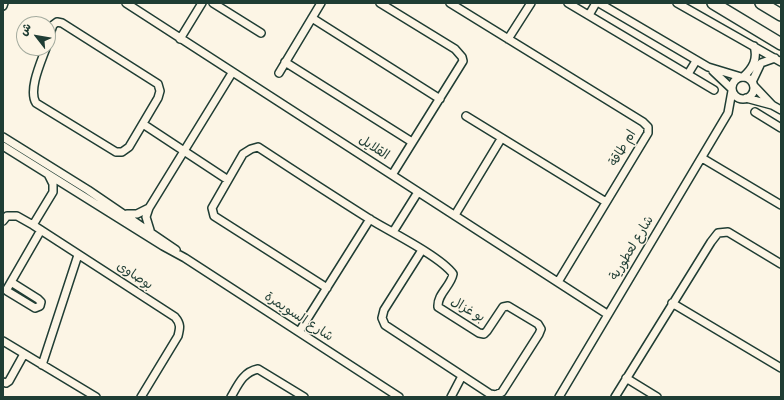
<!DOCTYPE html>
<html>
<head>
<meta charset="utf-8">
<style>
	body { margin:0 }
	#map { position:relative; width:784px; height:400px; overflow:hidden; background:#fcf5e5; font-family:"Gochi Hand","Playpen Sans Arabic",sans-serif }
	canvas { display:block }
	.frame { position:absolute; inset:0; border:4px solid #1f3d34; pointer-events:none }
	.north { position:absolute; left:16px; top:16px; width:40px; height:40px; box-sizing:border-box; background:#fcf5e5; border:1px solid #a4ab9e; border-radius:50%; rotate:301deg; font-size:11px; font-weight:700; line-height:16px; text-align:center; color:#1f3d34 }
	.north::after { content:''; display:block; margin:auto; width:14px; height:18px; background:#1f3d34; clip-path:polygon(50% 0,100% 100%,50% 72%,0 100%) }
</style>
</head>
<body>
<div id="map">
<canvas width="784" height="400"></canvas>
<div class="frame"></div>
<div class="north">ش</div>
</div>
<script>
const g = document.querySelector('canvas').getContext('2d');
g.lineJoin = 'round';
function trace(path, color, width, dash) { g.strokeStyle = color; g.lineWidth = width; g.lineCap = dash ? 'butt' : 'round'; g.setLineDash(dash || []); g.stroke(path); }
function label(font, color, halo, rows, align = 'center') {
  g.font = font + ' "Gochi Hand","Playpen Sans Arabic",sans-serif'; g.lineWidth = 3; g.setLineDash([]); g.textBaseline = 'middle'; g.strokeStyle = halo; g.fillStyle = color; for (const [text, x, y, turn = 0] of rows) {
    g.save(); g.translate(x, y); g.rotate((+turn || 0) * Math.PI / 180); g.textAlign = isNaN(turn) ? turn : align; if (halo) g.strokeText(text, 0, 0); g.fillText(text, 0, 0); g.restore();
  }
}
const minor = new Path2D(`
	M126,3l481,311
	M213,3l48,30
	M380,3l75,46 7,8 1,4 -71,114
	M450,3l193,119 5,5v6l-90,149
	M568,3l146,87
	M599,3l109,64 33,10
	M677,3l104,59
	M3,6l1,-3
	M589,15l7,-12
	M312,18l128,81
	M180,39l22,-36
	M508,39l23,-36
	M46,48c-5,14 -18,42 -10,55l80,49h6l7,-5 29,-49 2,-7 -2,-7 -96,-61 -5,-1 -4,3 -5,15
	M285,62l127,80
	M713,71l19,18
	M279,73l42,-70
	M688,74l8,-13
	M732 88a11 11 0 1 1 22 0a11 11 0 1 1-22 0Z
	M743,77c10,-9 15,-18 11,-31
	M752,82l9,-19 14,-5
	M754,86l18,19 9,5
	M746,98l26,7
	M755,112l26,16
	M466,116l140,86
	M143,124l85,56
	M3,137l85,53 88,60
	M3,146l160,100 22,12 214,139
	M702,158l79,47
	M127,214h10l12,-6
	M455,215l46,-76
	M3,221l4,-5h10l16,9 142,92c6,7 5,11 3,19l-37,61
	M33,225l20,-33v-8l-4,-8
	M150,230l-4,-13 3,-9 83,-135
	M393,232l25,-40
	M11,282l27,17 3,3 -1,4 -5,2 -28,-17v-2l34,-59
	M327,288l-113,-72 -2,-8 31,-54 8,-5 7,-2c38,25 75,49 113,73 20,12 70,37 82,54 -2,12 -16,20 -15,33l41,26 5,1 3,-3 16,-24 5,-1 30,18 3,5 -2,5 -37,58 -6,3 -6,-1 -105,-69 -3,-7 2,-8 38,-60
	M672,303l109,65
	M299,332l71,-113
	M3,341l93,56
	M42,365l36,-110
	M626,378l31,19
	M3,382l3,1 3,-2 15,-27
	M231,397c7,-12 12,-25 27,-28l46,28
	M451,397l11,-21
	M559,397l169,-284 4,-22
	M615,397l96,-155 7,-9 10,-1 53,32`);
const highway = new Path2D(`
	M713,3l68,41
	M761,3l20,12`);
trace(minor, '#1f3d34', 10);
trace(highway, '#1f3d34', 14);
trace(minor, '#fcf5e5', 7);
trace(highway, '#fcf5e5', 11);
label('13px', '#1f3d34', '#fcf5e5', [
	["القلايل",373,149,33],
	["ام طاقة",624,149,-59],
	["شارع لعطورية",633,249,-59],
	["بوصاوى",134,277,33],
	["بو غزال",467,311,30],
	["شارع السويمرة",298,318,33]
]);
</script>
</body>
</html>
